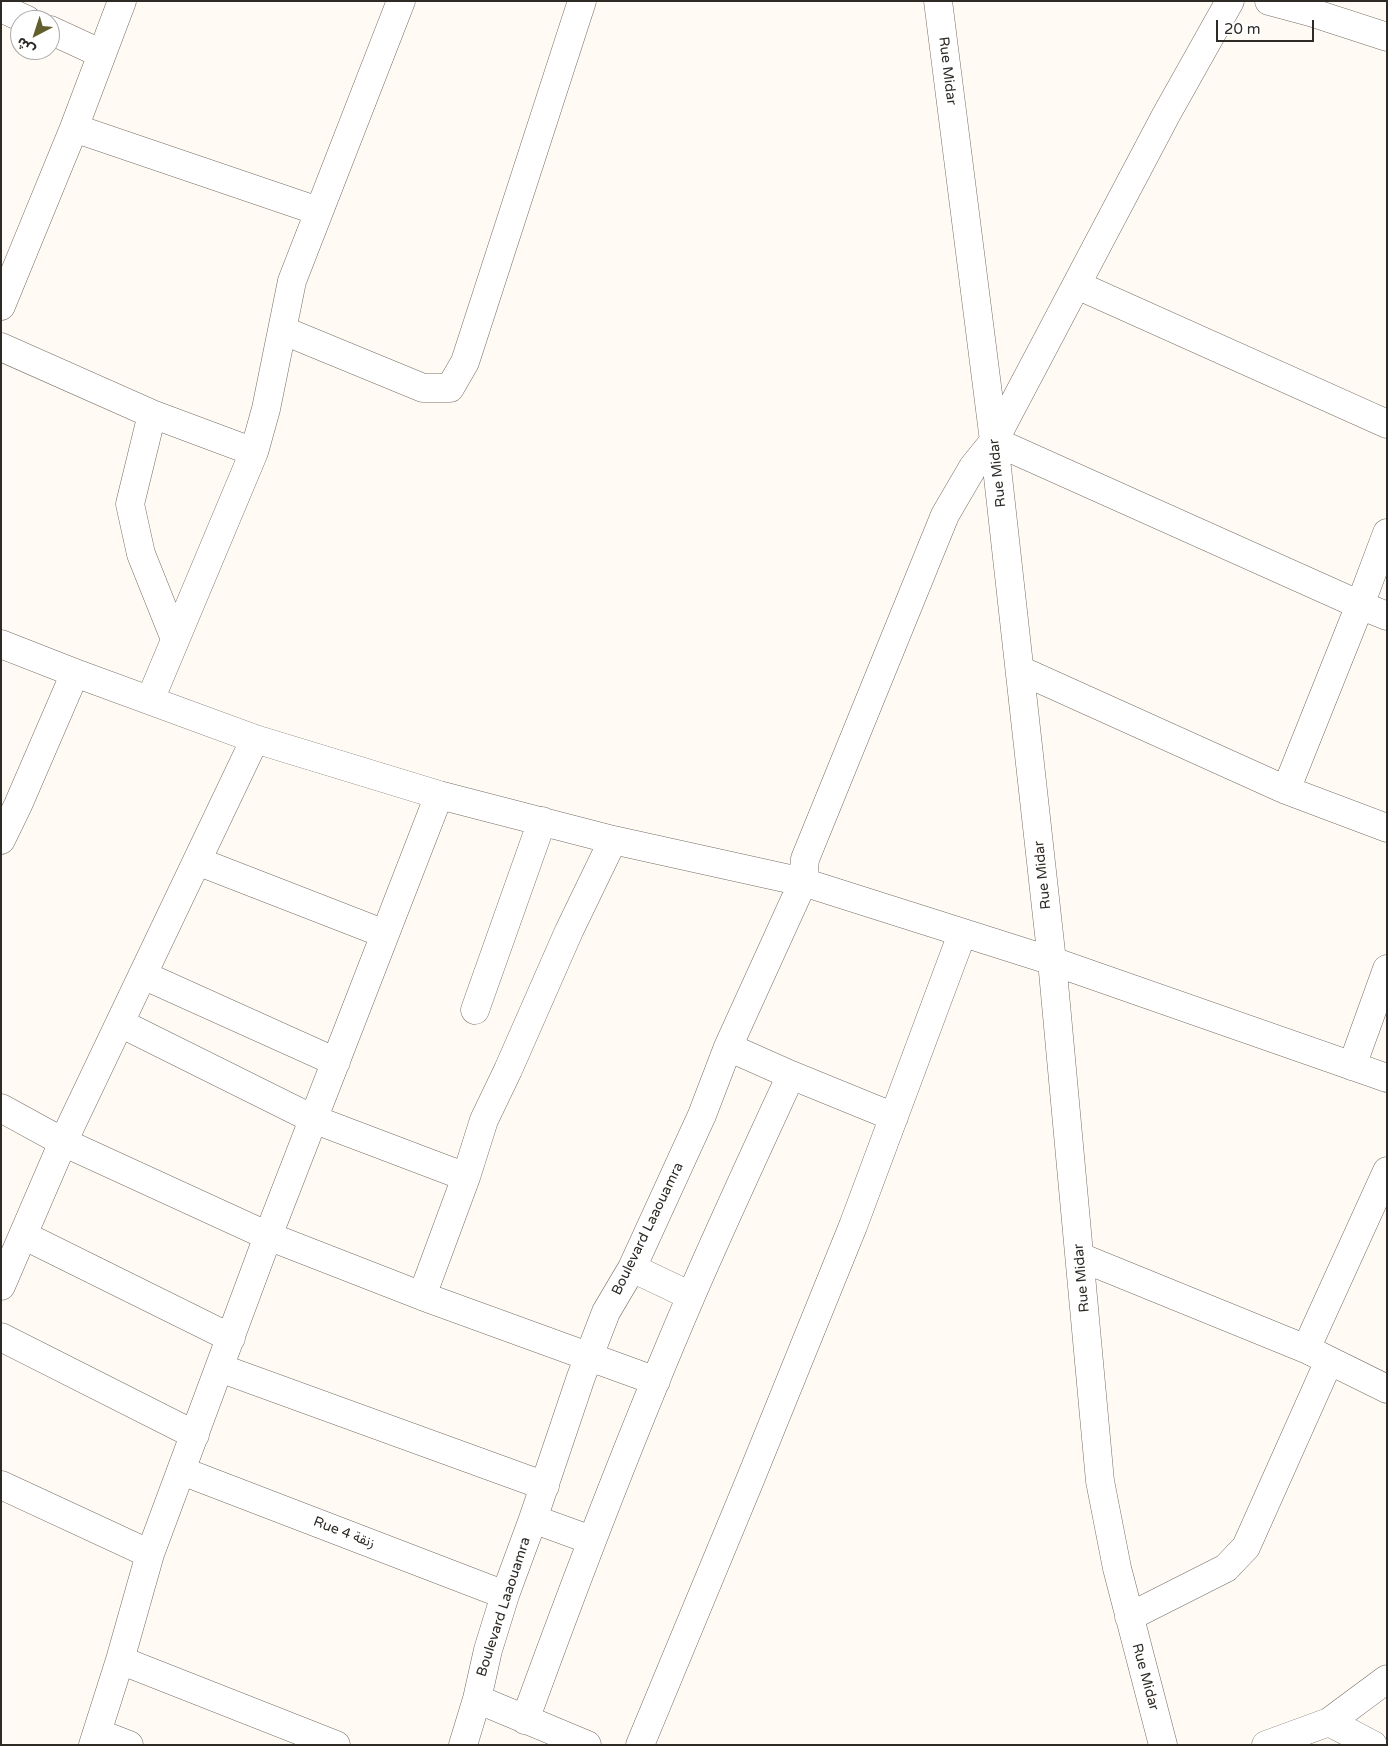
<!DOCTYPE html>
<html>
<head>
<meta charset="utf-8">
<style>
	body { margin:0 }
	#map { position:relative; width:1388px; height:1746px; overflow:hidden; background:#fffaf4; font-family:"Varela Round","Noto Sans Arabic",sans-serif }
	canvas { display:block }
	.frame { position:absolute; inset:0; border:2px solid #2e2b27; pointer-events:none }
	.north { position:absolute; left:10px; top:10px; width:50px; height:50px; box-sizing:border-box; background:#fff; border:1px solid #abaaa9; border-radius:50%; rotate:220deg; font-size:14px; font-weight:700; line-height:20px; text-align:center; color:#2e2b27 }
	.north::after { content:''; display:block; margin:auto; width:18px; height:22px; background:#625f2c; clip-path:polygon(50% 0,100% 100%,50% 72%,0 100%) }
	.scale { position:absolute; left:1216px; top:20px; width:98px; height:22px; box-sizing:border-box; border:2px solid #2e2b27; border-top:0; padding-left:6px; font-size:15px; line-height:18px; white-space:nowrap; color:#2e2b27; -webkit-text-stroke:4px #fff; paint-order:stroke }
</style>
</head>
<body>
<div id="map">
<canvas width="1388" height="1746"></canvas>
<div class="frame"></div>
<div class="north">ش</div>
<div class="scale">20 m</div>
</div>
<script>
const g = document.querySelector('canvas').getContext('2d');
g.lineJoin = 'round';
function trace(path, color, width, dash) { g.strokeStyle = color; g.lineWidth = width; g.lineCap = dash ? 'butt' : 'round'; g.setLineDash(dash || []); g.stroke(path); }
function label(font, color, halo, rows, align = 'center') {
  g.font = font + ' "Varela Round","Noto Sans Arabic",sans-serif'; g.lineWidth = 5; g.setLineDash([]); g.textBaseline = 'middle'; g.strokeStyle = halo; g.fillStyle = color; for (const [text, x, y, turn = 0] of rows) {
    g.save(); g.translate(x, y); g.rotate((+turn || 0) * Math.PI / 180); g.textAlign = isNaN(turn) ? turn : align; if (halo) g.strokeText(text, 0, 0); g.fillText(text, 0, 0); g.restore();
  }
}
const minor = new Path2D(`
	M938,1l56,440 58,520 48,520 17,87 46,177
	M1269,1l41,11 77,25
	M1,8l26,12
	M50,30l52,24
	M74,128l244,83
	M1077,285l310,139
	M1,306l73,-178 48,-127
	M282,330l141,58h27l15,-26 117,-361
	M1,347l151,67 102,38
	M152,414l-22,90 11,50 34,85
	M994,441l366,164 27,11
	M1,644l74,29 180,66 184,56 174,45 190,42 2,-23 140,-344 28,-48 21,-26 172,-326 64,-114
	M1020,670l266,120 101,38
	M150,700l104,-248 12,-43 26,-128 109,-280
	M1286,790l74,-185 27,-72
	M1,840l17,-35 57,-132
	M197,861l188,73
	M143,975l193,87
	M475,1010l67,-189
	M120,1023l193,96 153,58
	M728,1047l63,28 103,42
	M1352,1066l35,-97
	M1,1108l62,34 205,94 154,60 234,85
	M23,1235l208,103
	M1080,1257l226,92 81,40
	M632,1268l59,28
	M1,1286l62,-144 192,-403
	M422,1296l44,-119 18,-57 24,-50 61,-139 44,-91
	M1,1337l194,98
	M1306,1349l81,-178
	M220,1368l325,118
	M182,1471l323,124
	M1,1485l149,69
	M533,1519l58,21
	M1129,1617l97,-49 20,-21 83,-186
	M120,1660l216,85
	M477,1699l110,46
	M525,1720c52,-143 106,-284 166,-424 32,-74 66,-147 100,-221
	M1329,1722l58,-43
	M98,1733l31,12
	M93,1745l27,-85 30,-106 118,-318 171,-441
	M463,1745l14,-46 11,-49 17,-55 28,-76 48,-142 25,-65 26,-44 70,-153 26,-68 75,-165 249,79 335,117
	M640,1745l110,-265 103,-254 109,-292
	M1266,1745l63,-23 44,23`);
trace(minor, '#766e66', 29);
trace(minor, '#fff', 28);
label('14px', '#2e2b27', '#fff', [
	["Rue Midar",947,71,83],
	["Rue Midar",998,473,-96],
	["Rue Midar",1043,875,-96],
	["Boulevard Laaouamra",648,1229,-64],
	["Rue Midar",1082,1278,-95],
	["Rue 4 زنقة",344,1533,21],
	["Boulevard Laaouamra",504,1607,-72],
	["Rue Midar",1145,1677,75]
]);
</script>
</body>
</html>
